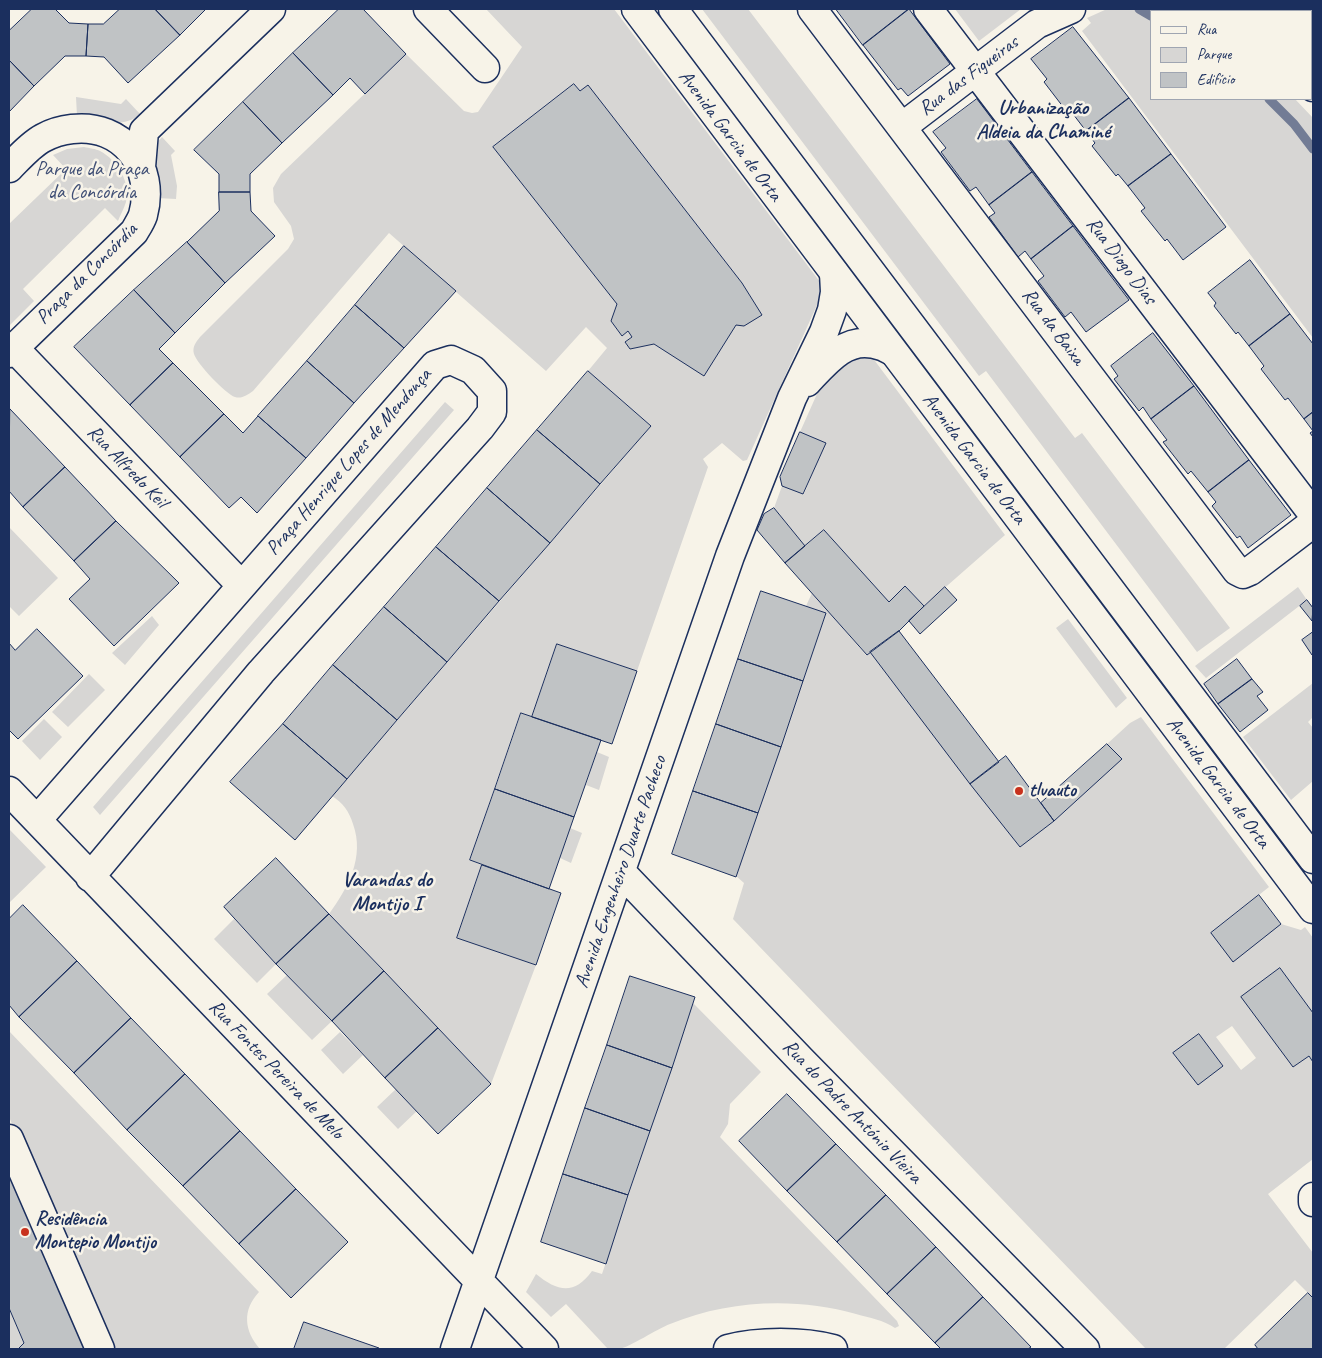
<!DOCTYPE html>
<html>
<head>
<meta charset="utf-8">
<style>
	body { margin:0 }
	#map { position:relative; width:1322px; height:1358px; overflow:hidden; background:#f7f3e8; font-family:Caveat,sans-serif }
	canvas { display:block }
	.frame { position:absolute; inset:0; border:10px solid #1b2f5e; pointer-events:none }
	.legend { position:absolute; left:1150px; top:10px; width:162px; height:90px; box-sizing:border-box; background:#f7f3e8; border:1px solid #9fa5b1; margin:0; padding:6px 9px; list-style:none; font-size:15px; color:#1b2f5e }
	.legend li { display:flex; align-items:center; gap:10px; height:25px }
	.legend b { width:25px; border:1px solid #9fa5b1 }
</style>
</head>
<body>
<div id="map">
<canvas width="1322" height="1358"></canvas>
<div class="frame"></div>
<ul class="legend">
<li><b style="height:6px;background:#f7f3e8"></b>Rua</li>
<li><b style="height:14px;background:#d7d6d4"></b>Parque</li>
<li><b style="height:14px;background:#c0c3c5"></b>Edifício</li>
</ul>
</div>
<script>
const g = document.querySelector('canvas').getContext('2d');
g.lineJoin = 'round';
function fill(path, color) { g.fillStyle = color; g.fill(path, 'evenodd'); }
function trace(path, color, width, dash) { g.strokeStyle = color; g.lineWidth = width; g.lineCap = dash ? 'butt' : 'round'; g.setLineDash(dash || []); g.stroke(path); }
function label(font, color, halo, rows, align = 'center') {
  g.font = font + ' Caveat,sans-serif'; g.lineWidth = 5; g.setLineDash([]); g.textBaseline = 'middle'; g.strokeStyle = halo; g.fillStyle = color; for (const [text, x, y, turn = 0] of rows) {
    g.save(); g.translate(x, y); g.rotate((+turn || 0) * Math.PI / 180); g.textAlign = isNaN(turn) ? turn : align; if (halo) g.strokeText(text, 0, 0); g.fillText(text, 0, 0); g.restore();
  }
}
fill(new Path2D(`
	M486,9h128l206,273 2,12 -75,166 -4,1 -21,-18 -19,16 5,8 -71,204 -80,-27 -25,73 -12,-4 -50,147 12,5 -25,73 79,27 -45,119 -162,-170c19,-26 36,-57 24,-90 -4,-13 -10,-21 -21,-28l319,-370 -63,-55 19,-23 -21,-21 -40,44 -157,-138 -136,158c-6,4 -11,8 -18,6 -9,-3 -38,-33 -41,-43 -2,-7 2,-12 6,-17l88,-88 6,-10 -3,-13 -17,-24 -1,-14 8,-14 125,-120 58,57 8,2 6,-1 44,-65zM574,84l6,7 8,-5 154,197 20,32 -26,10 -32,50 -50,-31 -24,5 -5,-7 7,-5 -4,-6 -6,5 -11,-15 6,-17 -124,-157z
	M702,9h46l327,429 7,-5 148,195 -33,24 -211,-281 -7,5z
	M955,9h66l-42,32z
	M1107,9h58l6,2h-20v88h144l18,19v220l-231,-307 9,-8 -4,-5z
	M76,97l45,7 5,-5 14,15c-17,16 -43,6 -63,2z
	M162,137l13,14 -4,4 6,31 -1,13 -19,-1 -5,-33 2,-19z
	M84,147c5,1 12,2 16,4 17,9 31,31 26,51 -2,7 -6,13 -8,19l-13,-13 -78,77 -4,4 11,12 -25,25v-102l57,-55 -13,-14 14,-6z
	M854,356l18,1 133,178 -81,71 -19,-20 -16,16 -65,-72 -19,16 -31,-38 8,-22 22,8 21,-51 -25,-11 25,-56z
	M445,402l9,8 -354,405 -7,-8z
	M9,527l49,51 -39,38 -10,-10z
	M1298,587l9,13 -101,78 -11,-12z
	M812,593l54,62 4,-3 150,195 34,-26 67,-62 -14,-15 23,-21 11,-6 128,170 -58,46 70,-9 20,6 4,-3 8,11v75l-33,-45 13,99 16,-11 4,6v97l-45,35 45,59v45l-18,-18 -71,69h-78l-413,-430 11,-36 -8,-7 90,-262 -20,-8zM1232,1026l24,32 -15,12 -25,-33zM1199,1034l24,32 -25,19 -25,-32z
	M152,616l7,9 -34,40 -13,-12z
	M1068,619l59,79 -11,10 -60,-80z
	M89,674l16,16 -37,37 -16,-15z
	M1313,683v34l-5,5 5,6v53l-22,19 -48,-63z
	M44,719l18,18 -22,23 -18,-19z
	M597,752l12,5 -10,33 -13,-5z
	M570,828l12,5 -11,30 -11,-5z
	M9,829l37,38 -37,36z
	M234,919l42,45 -19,19 -43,-44z
	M287,975l45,46 -20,19 -45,-46z
	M693,1003l68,69 -31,32 -2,20 -8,13 177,184 2,5 -4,2c-12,-8 -25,-10 -39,-14 -60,-17 -128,-14 -186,10 -13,5 -40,23 -51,25 -3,1 -8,0 -11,0l-42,-45 -15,13 -25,-25 10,-18c21,17 38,22 56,-3l10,3z
	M9,1031l250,261c-17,18 -15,39 1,57h-151l-100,-232z
	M340,1032l23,23 -20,19 -22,-24z
	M396,1089l21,22 -19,18 -21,-22z
	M9,1308l15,35 -6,6h-9z`), '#d7d6d4');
trace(new Path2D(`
	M1139,9l12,7
	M1269,99l25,25 19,25`), '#727c95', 9);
const building = new Path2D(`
	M32,9h23l14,14 19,1 -2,32h-21l-31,30 -25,-26v-29z
	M120,9h35l25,26 -52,48 -24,-26 -18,-1 2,-32h15z
	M155,9h51l-26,26z
	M339,9h24l43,45 -41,40 -15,-16 -17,17 -40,-42z
	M836,9h73l-46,36z
	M909,9l41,55 -42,32 -7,-8 -3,2 -35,-45z
	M1073,27l56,71 -43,33 -16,-21 -3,2 -23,-30 3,-3 -16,-20z
	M293,53l40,42 -51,48 -39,-41z
	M9,60l25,26 -25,26z
	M574,84l6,7 8,-6 154,198 20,32 -18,11 -8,-1 -32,51 -50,-32 -24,5 -5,-7 7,-5 -4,-6 -6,5 -11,-15 6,-17 -124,-157z
	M1129,98l42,56 -43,32 -10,-12 -2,2 -24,-30 3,-3 -9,-12z
	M977,99l55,73 -43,33 -13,-18 -6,4 -29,-39 5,-4 -13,-16z
	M243,102l39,41 -32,31v18h-31v-18l-25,-24z
	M1171,154l55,73 -43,33 -16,-21 -2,2 -24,-30 4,-3 -17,-22z
	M1032,172l41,54 -42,33 -6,-8 -7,6 -29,-40 6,-4 -6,-8z
	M219,192h31l1,19 24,25 -50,47 -38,-41 32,-31z
	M1073,226l56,74 -43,32 -15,-20 -6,5 -27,-36 6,-5 -13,-17z
	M187,242l38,41 -50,50 -41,-43z
	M404,246l52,45 -52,57 -49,-43z
	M1250,260l40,54 -41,32 -11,-14 -2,2 -22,-28 2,-3 -8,-10z
	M134,290l41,43 -16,16 14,14 -43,42 -56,-58z
	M355,305l49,43 -50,55 -47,-42z
	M1290,314l23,30v68l-9,7 -16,-21 -3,2 -24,-31 3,-3 -15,-20z
	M1153,333l41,53 -43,33 -8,-12 -4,4 -25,-32 4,-3 -7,-10z
	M307,361l47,42 -48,55 -48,-42z
	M173,363l51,51 -44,43 -50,-52z
	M588,371l63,55 -51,58 -63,-54z
	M1194,386l55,74 -41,32 -17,-21 -3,3 -25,-32 4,-2 -16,-21z
	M10,409l55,58 -42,40 -14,-16z
	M1313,412v25l-3,-4 3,-2 -9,-12z
	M224,414l19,19 15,-17 48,42 -49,55 -16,-16 -12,11 -49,-51z
	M537,430l63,54 -50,59 -63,-55z
	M800,432l26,11 -23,51 -21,-8 -2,-9z
	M1249,460l42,55 -43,33 -8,-12 -3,2 -25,-32 4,-4 -8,-10z
	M65,467l51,54 -42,40 -51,-54z
	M487,488l63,55 -51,58 -63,-54z
	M774,508l31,38 -20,17 -28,-33 7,-16z
	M116,521l63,62 -65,63 -45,-47 21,-20 -16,-18z
	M824,530l65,72 16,-16 19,20 -25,25 -32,24 -82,-92z
	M436,547l63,54 -52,61 -63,-55z
	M945,587l12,13 -37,34 -11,-13z
	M761,591l65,22 -23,68 -65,-22z
	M1307,600l6,8 -1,13 -12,-15z
	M384,607l63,55 -50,58 -64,-55z
	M37,629l46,47 -65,63 -9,-9v-87l6,7z
	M899,631l100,131 -29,22 -100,-132z
	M1313,632v22l-1,1 -10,-15z
	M557,644l80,27 -25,73 -80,-27z
	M738,659l65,22 -22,66 -65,-23z
	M1237,659l15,20 -34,25 -14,-20z
	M333,665l64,55 -50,59 -64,-55z
	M1252,679l11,13 -6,4 11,14 -28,22 -22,-28z
	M521,713l80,27 -27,77 -79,-28z
	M283,724l64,55 -52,61 -65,-58z
	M716,724l65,23 -23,66 -65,-22z
	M1107,744l15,15 -68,62 -13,-18z
	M1006,756l48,65 -34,26 -50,-63z
	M495,789l79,28 -25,72 -79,-29z
	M693,791l65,22 -22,64 -64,-23z
	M276,858l53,56 -53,50 -52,-57z
	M482,865l79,28 -25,72 -79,-27z
	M1259,895l22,29 -48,38 -22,-29z
	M23,905l54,56 -58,56 -10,-12v-86z
	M329,914l55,57 -52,50 -56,-57z
	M77,961l54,57 -57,55 -55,-56z
	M1280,968l33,45v49l-4,-6 -16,11 -52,-70z
	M384,971l54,57 -53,50 -53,-57z
	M630,976l65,21 -23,71 -65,-23z
	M131,1018l54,56 -58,56 -53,-57z
	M438,1028l53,56 -53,50 -53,-56z
	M1199,1034l24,32 -25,19 -25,-32z
	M607,1045l65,23 -22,63 -65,-23z
	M185,1074l55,57 -57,55 -56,-56z
	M787,1094l49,50 -49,47 -48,-50z
	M585,1108l65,23 -22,64 -65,-21z
	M240,1131l56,58 -57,55 -56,-58z
	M836,1144l50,51 -49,47 -50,-51z
	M9,1157l83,192h-74l6,-6 -15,-35z
	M563,1174l65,21 -22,69 -65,-22z
	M296,1189l52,53 -57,56 -52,-54z
	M886,1195l50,52 -49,47 -50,-52z
	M936,1247l47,50 -48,46 -48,-49z
	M1308,1293l5,5v51h-55l-3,-4z
	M983,1297l48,50 -3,2h-87l-6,-6z
	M304,1322l75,26 -1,1h-84z`);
fill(building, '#c0c3c5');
trace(building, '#1b2f5e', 1);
const minor = new Path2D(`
	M428,9l57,59
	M812,9l425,562 6,3 7,-3 63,-48
	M928,9l385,505
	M1207,9l5,2
	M1296,9l2,2
	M1311,29l2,3
	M1311,85l2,2
	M902,127l135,-103 34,-15
	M141,167l3,-36 127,-122
	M9,168c10,-10 21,-23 34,-30 9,-5 20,-8 29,-9 51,-6 84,38 71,86 -2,6 -6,12 -9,17l-125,121
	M14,348l227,237
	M807,382c18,-19 38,-45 67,-38 6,1 13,4 18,7
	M9,791l535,558
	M37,820l398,-455 16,-5 22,10 19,21v21l-12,16 -219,244 -171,205
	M621,872l180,188 284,289
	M9,1139l91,210
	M1313,1197v5
	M455,1349l275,-793 62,-158 32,-66 8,-22 3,-18 -1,-19
	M728,1349c30,-8 75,-8 105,0`);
const major = new Path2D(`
	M636,9l677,900
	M673,9l640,850`);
trace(minor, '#1b2f5e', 31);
trace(major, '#1b2f5e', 31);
trace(minor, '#f7f3e8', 28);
trace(major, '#f7f3e8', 28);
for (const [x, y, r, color] of [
	[1019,791,5,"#c8321e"],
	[25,1232,5,"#c8321e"]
]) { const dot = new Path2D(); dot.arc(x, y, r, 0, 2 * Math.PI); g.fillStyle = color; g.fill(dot); trace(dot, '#f7f3e8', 2); }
label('20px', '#1b2f5e', '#f7f3e8', [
	["Rua das Figueiras",969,76,-37],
	["Avenida Garcia de Orta",730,136,53],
	["Rua Diogo Dias",1121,261,53],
	["Praça da Concórdia",87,274,-45],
	["Rua da Baixa",1053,327,53],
	["Avenida Garcia de Orta",974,459,53],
	["Praça Henrique Lopes de Mendonça",349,462,-49],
	["Rua Alfredo Keil",127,467,46],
	["Avenida Garcia de Orta",1218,783,53],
	["Avenida Engenheiro Duarte Pacheco",621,872,-71],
	["Rua Fontes Pereira de Melo",276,1070,46],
	["Rua do Padre António Vieira",852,1112,46]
]);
label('20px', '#415076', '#f7f3e8', [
	["Parque da Praça",92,170],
	["da Concórdia",92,193]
]);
label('bold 20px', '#1b2f5e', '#f7f3e8', [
	["tlvauto",1029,791],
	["Residência",35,1220],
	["Montepio Montijo",35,1243]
], 'left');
label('bold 21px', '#1b2f5e', '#f7f3e8', [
	["Urbanização",1043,108],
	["Aldeia da Chaminé",1043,132],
	["Varandas do",387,880],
	["Montijo I",387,904]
]);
</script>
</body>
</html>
